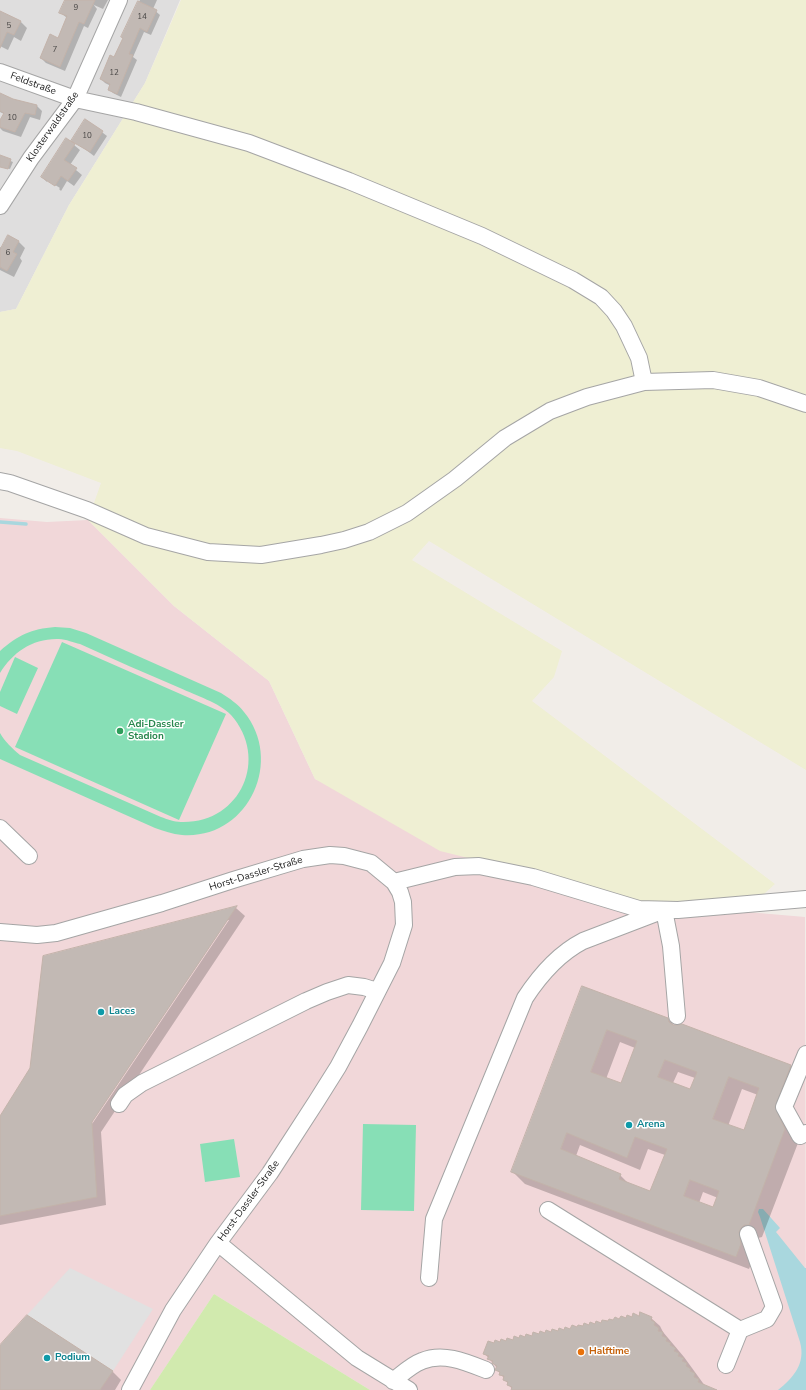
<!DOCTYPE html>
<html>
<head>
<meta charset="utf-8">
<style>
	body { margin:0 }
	canvas { display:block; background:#f1ede8 }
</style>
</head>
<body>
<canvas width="806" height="1390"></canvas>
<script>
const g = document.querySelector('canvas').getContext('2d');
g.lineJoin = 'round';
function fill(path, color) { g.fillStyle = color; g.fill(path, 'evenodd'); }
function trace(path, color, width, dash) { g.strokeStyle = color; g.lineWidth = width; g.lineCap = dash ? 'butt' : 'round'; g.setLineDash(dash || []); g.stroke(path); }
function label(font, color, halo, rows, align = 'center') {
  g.font = font + ' "Nunito Sans",sans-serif'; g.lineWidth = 3; g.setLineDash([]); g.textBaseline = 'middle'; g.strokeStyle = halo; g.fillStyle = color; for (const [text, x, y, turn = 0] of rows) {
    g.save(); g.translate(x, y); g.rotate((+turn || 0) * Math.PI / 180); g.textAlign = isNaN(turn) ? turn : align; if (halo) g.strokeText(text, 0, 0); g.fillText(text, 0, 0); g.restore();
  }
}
fill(new Path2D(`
	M0,0h180l-35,83 -76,122 -53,104 -16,3z`), '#dfdede');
fill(new Path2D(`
	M0,518l47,4 41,-2 86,86 95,75 46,98 339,125 151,13 1,473h-436l-156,-96 -64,96h-150z`), '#f1d7d9');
fill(new Path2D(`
	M181,0h625v770l-377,-229 -17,19 150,91 -8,26 -22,24 243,183 -21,19 -100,1 -214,-53 -125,-72 -46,-98 -95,-75 -86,-86 13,-37 -84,-32 -17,-3v-136l16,-3 53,-104 76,-122z`), '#efefd3');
fill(new Path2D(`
	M214,1294l156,96h-220z`), '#d1eaae');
fill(new Path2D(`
	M55,627l15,1 16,5 135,60c8,5 17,11 23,19 41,50 3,128 -62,123 -10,-1 -18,-4 -27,-7l-155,-69v-26c5,9 12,15 20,22l141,62c6,2 13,5 20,5 59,2 89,-63 50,-107 -11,-12 -36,-20 -51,-27 -33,-14 -67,-29 -100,-44 -6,-1 -14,-5 -21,-5 -26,-1 -46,13 -59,34v-22c18,-16 31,-22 55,-24z
	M62,642l164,72 -47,106 -164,-73z
	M15,657l23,11 -21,46 -17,-8v-14z
	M363,1124l53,1 -2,86 -53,-1z
	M234,1139l6,38 -35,5 -5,-38z`), '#87dfb6');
fill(new Path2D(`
	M70,1268l83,41 -40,62 -86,-56z`), '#e1e1e1');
fill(new Path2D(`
	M759,1209h4l17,19 -4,4 29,36h1v122h-28c15,-12 28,-26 22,-48l-40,-125 -2,-5z`), '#a9d7de');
fill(new Path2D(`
	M66,0h17l10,4 4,5 -9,19 -4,-2 -19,45 -19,-8 -5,-5 17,-19 9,-21 -6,-5z
	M90,0h18l-5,9 -9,-4z
	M140,0h17l-4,9 7,6 -9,20 -7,-3 -11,25 4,3 -16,37 -8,-4 -4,-4 2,-3 -6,-3 -4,-4 14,-20 9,-21 -2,-1z
	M0,12l20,9 7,7 -6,13 -7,-4 -6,13 -8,-4z
	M0,94l13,6 24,6 5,5 -2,9 -10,-3 -9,20 -18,-6 -3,-3v-5l4,-9 -4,-2z
	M86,120l21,16 -13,20 -21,-16z
	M74,145l6,5 -10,15 12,10 -8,11 -7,-5 -6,10 -2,-2 1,-1 -13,-8v2l-5,-5z
	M1,157l12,5 -3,7 -10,-3z
	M8,236l11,6 6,6 -5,10 2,3 -8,16 -14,-7v-23l2,1z
	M236,908l9,8 -144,216 5,73 -106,20v-107l31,-49 13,-112zM227,920h2l-139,207 -1,-1z
	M583,987l85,32 6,7 117,40 12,13 -16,42 11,22 -36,94 -4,1 -4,19 -5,12 -224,-85 -13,-13zM620,1042l15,6 -14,36 -15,-5zM678,1072l17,6 -4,12 -18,-7zM742,1089l16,6 -14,37 -16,-6zM580,1145l60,25 8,-21 17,6 -14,37 -22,-8 -9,-9 -44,-19zM703,1192l15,6 -4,10 -15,-5z
	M27,1317l86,55 8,8 -6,10h-115v-43z
	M639,1317l12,1 9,8 3,6 21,25 24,33h-196v-1l-15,-20v-1l-12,-14 16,-11z`), '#0003');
trace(new Path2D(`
	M0,522l26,2`), '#a9d7de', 3.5);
const building = new Path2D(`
	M65,0h30l-11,24 -5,-2 -19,45 -20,-9 10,-24 8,4 9,-22 -8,-3z
	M138,1l19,9 -10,22 -7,-4 -11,26 4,1 -16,39 -9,-4 2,-6 -10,-5 10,-24 4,2 9,-19 -2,-1z
	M0,11l21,10 -7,14 -7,-3 -7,16z
	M0,93l13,6 24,6 -2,10 -10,-2 -10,19 -15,-5v-7l4,-7 -4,-2z
	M85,119l18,12 -13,21 -19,-11z
	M66,138l9,6 -11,16 13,8 -9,13 -7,-5 -6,10 -14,-9z
	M0,155l11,4 -3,10 -8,-2z
	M8,235l11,6 -6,11 4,2 -10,17 -7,-4v-17z
	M237,906l-145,216 5,75 -97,19v-100l30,-48 13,-112z
	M582,986l86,32 1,4 4,3h5l4,-1 109,41 -16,42 10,22 -36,96h-5l-3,3 -2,4 2,12 -5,13 -225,-85zM607,1030l30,11 -16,42 -30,-11zM665,1060l32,12 -7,17 -32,-12zM729,1077l30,11 -15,42 -31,-11zM567,1133l60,25 8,-21 32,12 -17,42 -31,-12 2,-5 -60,-25zM690,1180l29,11 -6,16 -29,-11z
	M640,1312l12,5 -1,3 4,2 -1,3 5,3 -1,3 5,1 -1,4 5,2 -1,3 5,2 -1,2 6,3 -2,3 5,2 -1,3 6,2 -2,3 5,2 -1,3 5,3 -1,2 5,2 -1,4 5,2 -1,3 19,8h-206l1,-3 -5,-2 1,-3 -5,-2 1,-4 -5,-1 1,-3 -5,-2 2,-4 -5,-3 1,-2 -6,-2 2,-3 -6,-2 5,-13 6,2 1,-3 5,2 1,-3 5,2 1,-3 6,2 1,-4 5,2 1,-3 5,2 1,-3 6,2 1,-4 6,2 1,-3 5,2 1,-3 5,2 1,-3 6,2 1,-3 5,2 1,-3 5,2 2,-4 5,2 1,-2 5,1 1,-3 5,2 1,-3 5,2 1,-3 5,2 1,-3 6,1 1,-2 4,1 2,-3 4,2 2,-3 5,2 1,-3 5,2 1,-4 6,3z
	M27,1315l86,56 -13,19h-100v-45z`);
fill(building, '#c2b9b4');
trace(building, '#c3b3aa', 1);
const minor = new Path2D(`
	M0,72l75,27 61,13 113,31 100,38 133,55 91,44 28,17 13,14 10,15 15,32 5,24
	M0,206l31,-48 44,-59 44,-99
	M0,481l10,2 77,27 59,26 62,16 53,3 60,-10 23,-5 25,-8 38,-19 48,-34 50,-41 45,-27 37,-14 57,-15 69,-2 46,8 47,16
	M0,828l29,28
	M394,882l61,-15 24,-1 54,11 106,32 39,1 128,-11
	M0,932l37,3 19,-2 106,-30 71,-23 70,-21 27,-4 14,1 27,7 23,19 6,10 3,10 1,23 -12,38 -32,63 -22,41 -22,35 -46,71 -52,70 -45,67 -43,80
	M806,1054l-22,53 16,29 6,-3
	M119,1104l6,-9 17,-12 164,-82 21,-9 21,-7 16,2 13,4
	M548,1210l192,120 27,-11 7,-12 -26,-73
	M218,1243l139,115 52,32
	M429,1278l5,-59 91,-221c15,-23 33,-44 58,-57l81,-31 7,36 6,70
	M726,1365l14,-35
	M393,1381c9,-7 18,-16 29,-20 21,-9 44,1 64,9`);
trace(minor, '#a5a5a5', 18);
trace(minor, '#fff', 16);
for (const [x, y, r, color] of [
	[120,731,4,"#2e9e5b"],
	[101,1012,4,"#0f9aa8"],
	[629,1125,4,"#0f9aa8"],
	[581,1352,4,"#e8710a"],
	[47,1358,4,"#0f9aa8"]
]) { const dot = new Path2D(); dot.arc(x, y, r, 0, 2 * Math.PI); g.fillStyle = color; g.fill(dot); trace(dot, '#fff', 1.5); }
label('8px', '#494746', null, [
	["9",76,8],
	["14",142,17],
	["5",9,26],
	["7",55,50],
	["12",114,73],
	["10",12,118],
	["10",87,136],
	["6",8,253]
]);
label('10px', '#212121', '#fff', [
	["Feldstraße",33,84,20],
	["Klosterwaldstraße",53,127,-55],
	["Horst-Dassler-Straße",256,874,-17],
	["Horst-Dassler-Straße",249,1201,-54]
]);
label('bold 10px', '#27864d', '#fff', [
	["Adi-Dassler",128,725],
	["Stadion",128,737]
], 'left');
label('bold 10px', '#0d838f', '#fff', [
	["Laces",109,1012],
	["Arena",637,1125],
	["Podium",55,1358]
], 'left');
label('bold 10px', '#c56008', '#fff', [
	["Halftime",589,1352]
], 'left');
</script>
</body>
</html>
